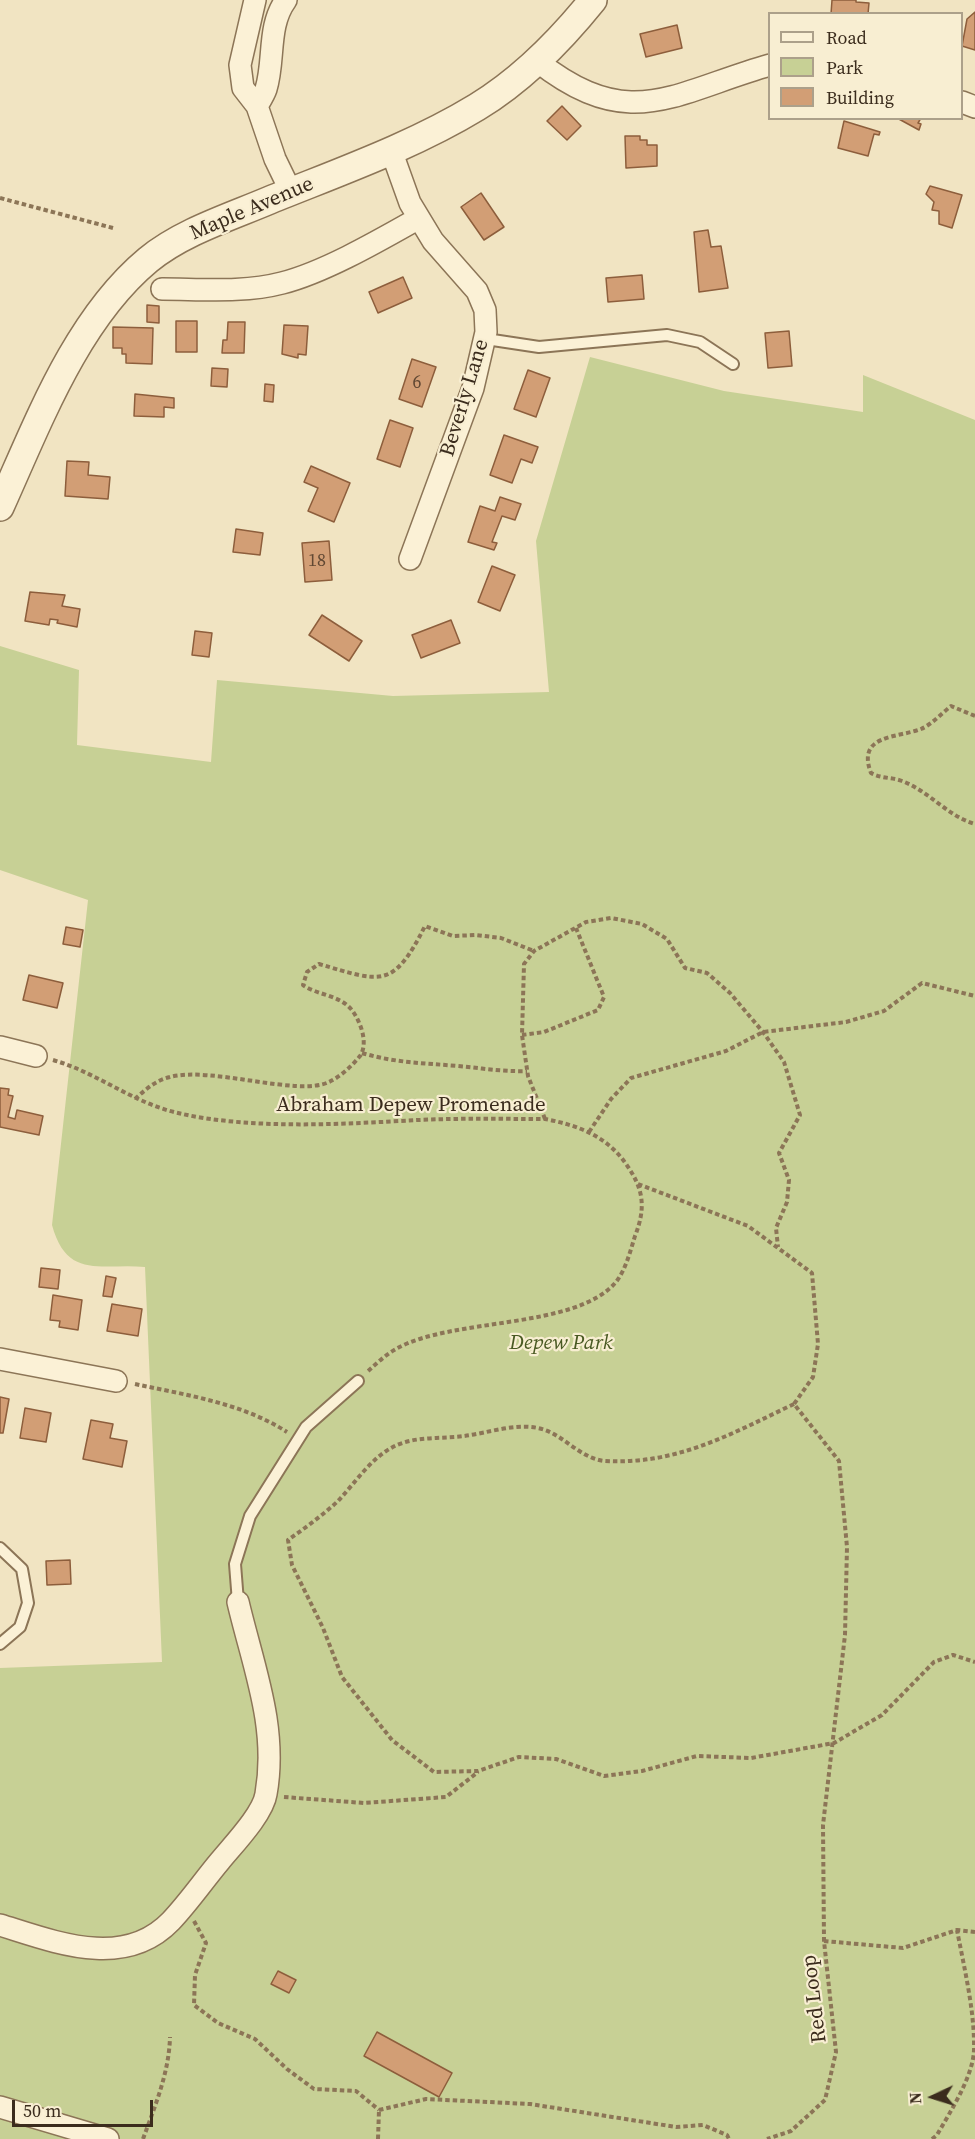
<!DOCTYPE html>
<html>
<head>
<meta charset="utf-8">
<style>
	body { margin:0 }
	#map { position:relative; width:975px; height:2139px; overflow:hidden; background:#f1e4c2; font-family:"Source Serif 4",serif }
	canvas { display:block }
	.legend { position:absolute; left:768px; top:12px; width:195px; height:108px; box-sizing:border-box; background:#f8eed2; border:2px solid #aca08a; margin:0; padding:8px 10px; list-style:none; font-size:18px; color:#3b2c1d }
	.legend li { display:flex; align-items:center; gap:12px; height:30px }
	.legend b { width:30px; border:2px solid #aca08a }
	.north { position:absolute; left:903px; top:2067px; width:60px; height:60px; -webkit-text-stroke:4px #f8eed2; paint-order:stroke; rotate:266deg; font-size:16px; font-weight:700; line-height:24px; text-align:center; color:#3b2c1d }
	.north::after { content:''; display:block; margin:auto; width:21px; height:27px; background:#3b2c1d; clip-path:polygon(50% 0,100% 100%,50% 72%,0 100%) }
	.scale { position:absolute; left:12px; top:2100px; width:141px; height:27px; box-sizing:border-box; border:3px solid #3b2c1d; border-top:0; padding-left:8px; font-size:18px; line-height:21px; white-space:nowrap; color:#3b2c1d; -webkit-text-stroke:4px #f8eed2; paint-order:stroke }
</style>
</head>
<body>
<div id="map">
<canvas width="975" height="2139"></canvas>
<ul class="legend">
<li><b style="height:8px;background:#fbf1d6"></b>Road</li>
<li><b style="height:16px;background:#c7d095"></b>Park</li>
<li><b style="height:16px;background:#d29e75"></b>Building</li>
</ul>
<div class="north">N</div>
<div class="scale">50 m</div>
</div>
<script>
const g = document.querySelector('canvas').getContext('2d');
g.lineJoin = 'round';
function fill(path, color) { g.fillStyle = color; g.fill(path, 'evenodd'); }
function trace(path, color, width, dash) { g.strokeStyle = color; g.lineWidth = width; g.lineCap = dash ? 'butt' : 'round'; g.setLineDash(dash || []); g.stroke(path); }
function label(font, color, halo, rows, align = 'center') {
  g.font = font + ' "Source Serif 4",serif'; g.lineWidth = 4.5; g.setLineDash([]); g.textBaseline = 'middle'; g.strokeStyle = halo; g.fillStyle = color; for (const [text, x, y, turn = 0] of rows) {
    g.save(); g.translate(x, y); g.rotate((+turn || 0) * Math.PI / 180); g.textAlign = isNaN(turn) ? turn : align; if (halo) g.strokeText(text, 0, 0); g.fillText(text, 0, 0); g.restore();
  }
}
fill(new Path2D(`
	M590,357l134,34 139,21v-37l112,45v1719h-975v-471l162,-6 -17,-395c-44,-4 -78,13 -93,-42l36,-325 -88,-30v-224l79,24 -2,75 134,17 6,-82 176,16 156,-4 -13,-151z`), '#c7d095');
const building = new Path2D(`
	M832,0h24v2l13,1 -1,11h-37z
	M975,12v38l-13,-4 5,-27z
	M677,25l5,23 -36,9 -6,-23z
	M562,106l19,20 -14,14 -20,-19z
	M897,118h24l-3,5 3,1 -2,6z
	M844,121l36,11 -1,3 -5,-1 -6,22 -30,-8z
	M625,136h15v4h7v5h10v21l-31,2z
	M930,186l32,9 -10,33 -13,-4v-13l-7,-1 2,-8 -8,-8z
	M481,193l23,34 -20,13 -23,-33z
	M708,230l3,17 10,-1 7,42 -29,4 -5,-60z
	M642,275l2,24 -36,3 -2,-24z
	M403,277l9,21 -34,15 -9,-21z
	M147,305l12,1v17l-12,-1z
	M176,321h21v31h-21z
	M228,322h17l-1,31h-22l1,-13h4z
	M284,325l24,1 -2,29 -8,-1v4l-16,-4z
	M113,327l40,1 -1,36 -26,-1v-9h-4v-6h-9z
	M789,331l3,35 -24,2 -3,-35z
	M412,359l24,8 -14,40 -23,-8z
	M212,368l16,1 -1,18 -16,-1z
	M528,370l22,8 -14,39 -22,-8z
	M265,384l9,1 -1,17 -9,-1z
	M135,394l39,4v10l-10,-1v10l-30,-1z
	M390,420l23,8 -13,39 -23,-8z
	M504,435l34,12 -6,16 -11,-4 -9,24 -22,-8z
	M67,461l22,1 -1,13 22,2 -2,22 -43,-3z
	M311,466l39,17 -16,39 -26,-11 10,-23 -14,-6z
	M500,497l21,7 -6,16 -13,-4 -10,26 5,1 -3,7 -26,-8 12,-36 15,5z
	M236,529l27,4 -3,22 -27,-3z
	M329,541l3,39 -27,2 -3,-39z
	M492,566l23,9 -15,36 -22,-9z
	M30,592l35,3 -3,11 18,3 -3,18 -20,-4 1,-3 -8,-1 -1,6 -24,-4z
	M322,615l40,26 -13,20 -40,-26z
	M451,620l9,23 -39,15 -9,-23z
	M195,631l17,2 -3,24 -17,-2z
	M66,927l17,3 -3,17 -17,-3z
	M29,975l34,8 -6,25 -34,-8z
	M0,1088l9,1 -1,6 5,1 -5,21 7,2 2,-9 26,6 -4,19 -39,-8z
	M41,1268l19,2 -2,19 -19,-2z
	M106,1276l10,2 -4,19 -9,-1z
	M53,1295l29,5 -4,30 -19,-3 1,-6 -10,-1z
	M112,1304l30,5 -4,27 -31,-5z
	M0,1397l9,2 -6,34h-3z
	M25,1408l26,5 -5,29 -26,-4z
	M91,1420l22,4 -3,14 17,3 -5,26 -39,-8z
	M70,1560l1,24 -24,1 -1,-24z
	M278,1971l18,9 -7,13 -18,-9z
	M377,2032l75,41 -13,24 -75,-41z`);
fill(building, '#d29e75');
trace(building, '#8d5e3c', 1.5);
const service = new Path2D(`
	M486,339l53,8 128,-12 33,7 33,22
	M0,1548l22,21 6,34 -8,24 -20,17
	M238,1602l-3,-38 15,-48 56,-89 52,-46`);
const minor = new Path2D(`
	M255,0l-15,65 3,23 14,18 18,53 16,33
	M537,61c93,73 135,32 233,4
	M962,102l13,5
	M257,106c3,-5 7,-11 9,-17 9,-29 1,-63 20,-89
	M391,150l19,53 23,38 44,50 8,19 1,22 -13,56 -63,171
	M162,289c39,0 82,4 120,-6 43,-11 98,-43 137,-65
	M0,1047l36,9
	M0,1359l116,22
	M0,1925c55,17 124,45 171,-4 18,-19 33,-41 49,-60 13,-16 43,-47 46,-67 12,-67 -13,-128 -28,-192
	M0,2107l108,32`);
const tertiary = new Path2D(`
	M0,507c38,-84 76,-187 148,-247 34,-28 82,-43 122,-60 69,-28 143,-54 207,-93 46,-28 83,-66 116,-107`);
trace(service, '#8c7557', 14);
trace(minor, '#8c7557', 24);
trace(tertiary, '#8c7557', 30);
trace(new Path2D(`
	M0,198l113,30
	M975,716l-24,-10c-9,7 -20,19 -30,23 -23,9 -65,5 -50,44 11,6 21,4 31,8 27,10 45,35 73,43
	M522,1035l22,-3 54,-22 6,-13 -28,-69
	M362,1053c34,10 61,10 96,13 23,2 45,6 69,5
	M53,1060c45,13 80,43 125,53 72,17 167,11 240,7 43,-2 85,-1 127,-1 32,6 62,17 81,45 18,25 20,44 9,72 -5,16 -9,33 -19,46 -41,48 -164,35 -220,67 -11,6 -20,15 -29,23
	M135,1099c10,-9 21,-19 35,-22 42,-11 127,20 159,5 11,-5 23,-16 31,-26 9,-13 0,-36 -9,-47 -12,-14 -34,-14 -48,-24l4,-13 12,-8c62,18 74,26 106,-38l28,10 23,-1 25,3 33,13
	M545,1119l-17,-43 -6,-41 2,-71 10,-13 52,-29 25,-4 31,6 25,15 18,29 22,5 23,20 33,39 21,30 16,53 -21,38 10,27 -2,22 -11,26 2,19
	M589,1132l22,-33 20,-21 95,-27 37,-19 83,-10 38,-11 38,-28 53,13
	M638,1184l110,42 64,47 6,71 -5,33 -19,27 45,57 8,86 -2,88 -22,190 1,116 12,111 -11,48 -34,31 -24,8
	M135,1384c51,11 107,19 152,48
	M794,1404c-63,30 -117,61 -189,57 -23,-2 -40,-24 -60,-31 -25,-9 -56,3 -81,6 -22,3 -46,0 -67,9 -25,11 -41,37 -59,56 -15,14 -33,27 -50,39l4,25 31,63 19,49 50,63 42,32 44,-1 41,-14 37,2 48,17 38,-5 55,-15 54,2 83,-15 48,-28 52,-53 19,-7 22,7
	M284,1797l80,6 82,-6 32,-25
	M194,1921l12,22 -11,32 -1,30 24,18 37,16 32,30 27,20 42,2 23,19
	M824,1941l79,7 54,-18 18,2
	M379,2110l47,-11 104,5 146,23 27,-2 24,10 2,4
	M143,2139c12,-33 26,-66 27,-102
	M378,2139l1,-29
	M932,2139l5,-4c13,-23 36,-58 37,-85 1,-38 -10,-83 -17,-120`), '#8c7557', 4, [4.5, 3]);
trace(service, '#fbf1d6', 10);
trace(minor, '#fbf1d6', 21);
trace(tertiary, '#fbf1d6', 27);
label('18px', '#614833', null, [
	["6",417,383],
	["18",317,561]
]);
label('21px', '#3b2c1d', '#f8eed2', [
	["Maple Avenue",252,209,-23],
	["Beverly Lane",465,398,-73],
	["Abraham Depew Promenade",411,1106],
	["Red Loop",815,1999,-97]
]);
label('italic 21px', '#495922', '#f8eed2', [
	["Depew Park",561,1344]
]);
</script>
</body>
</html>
